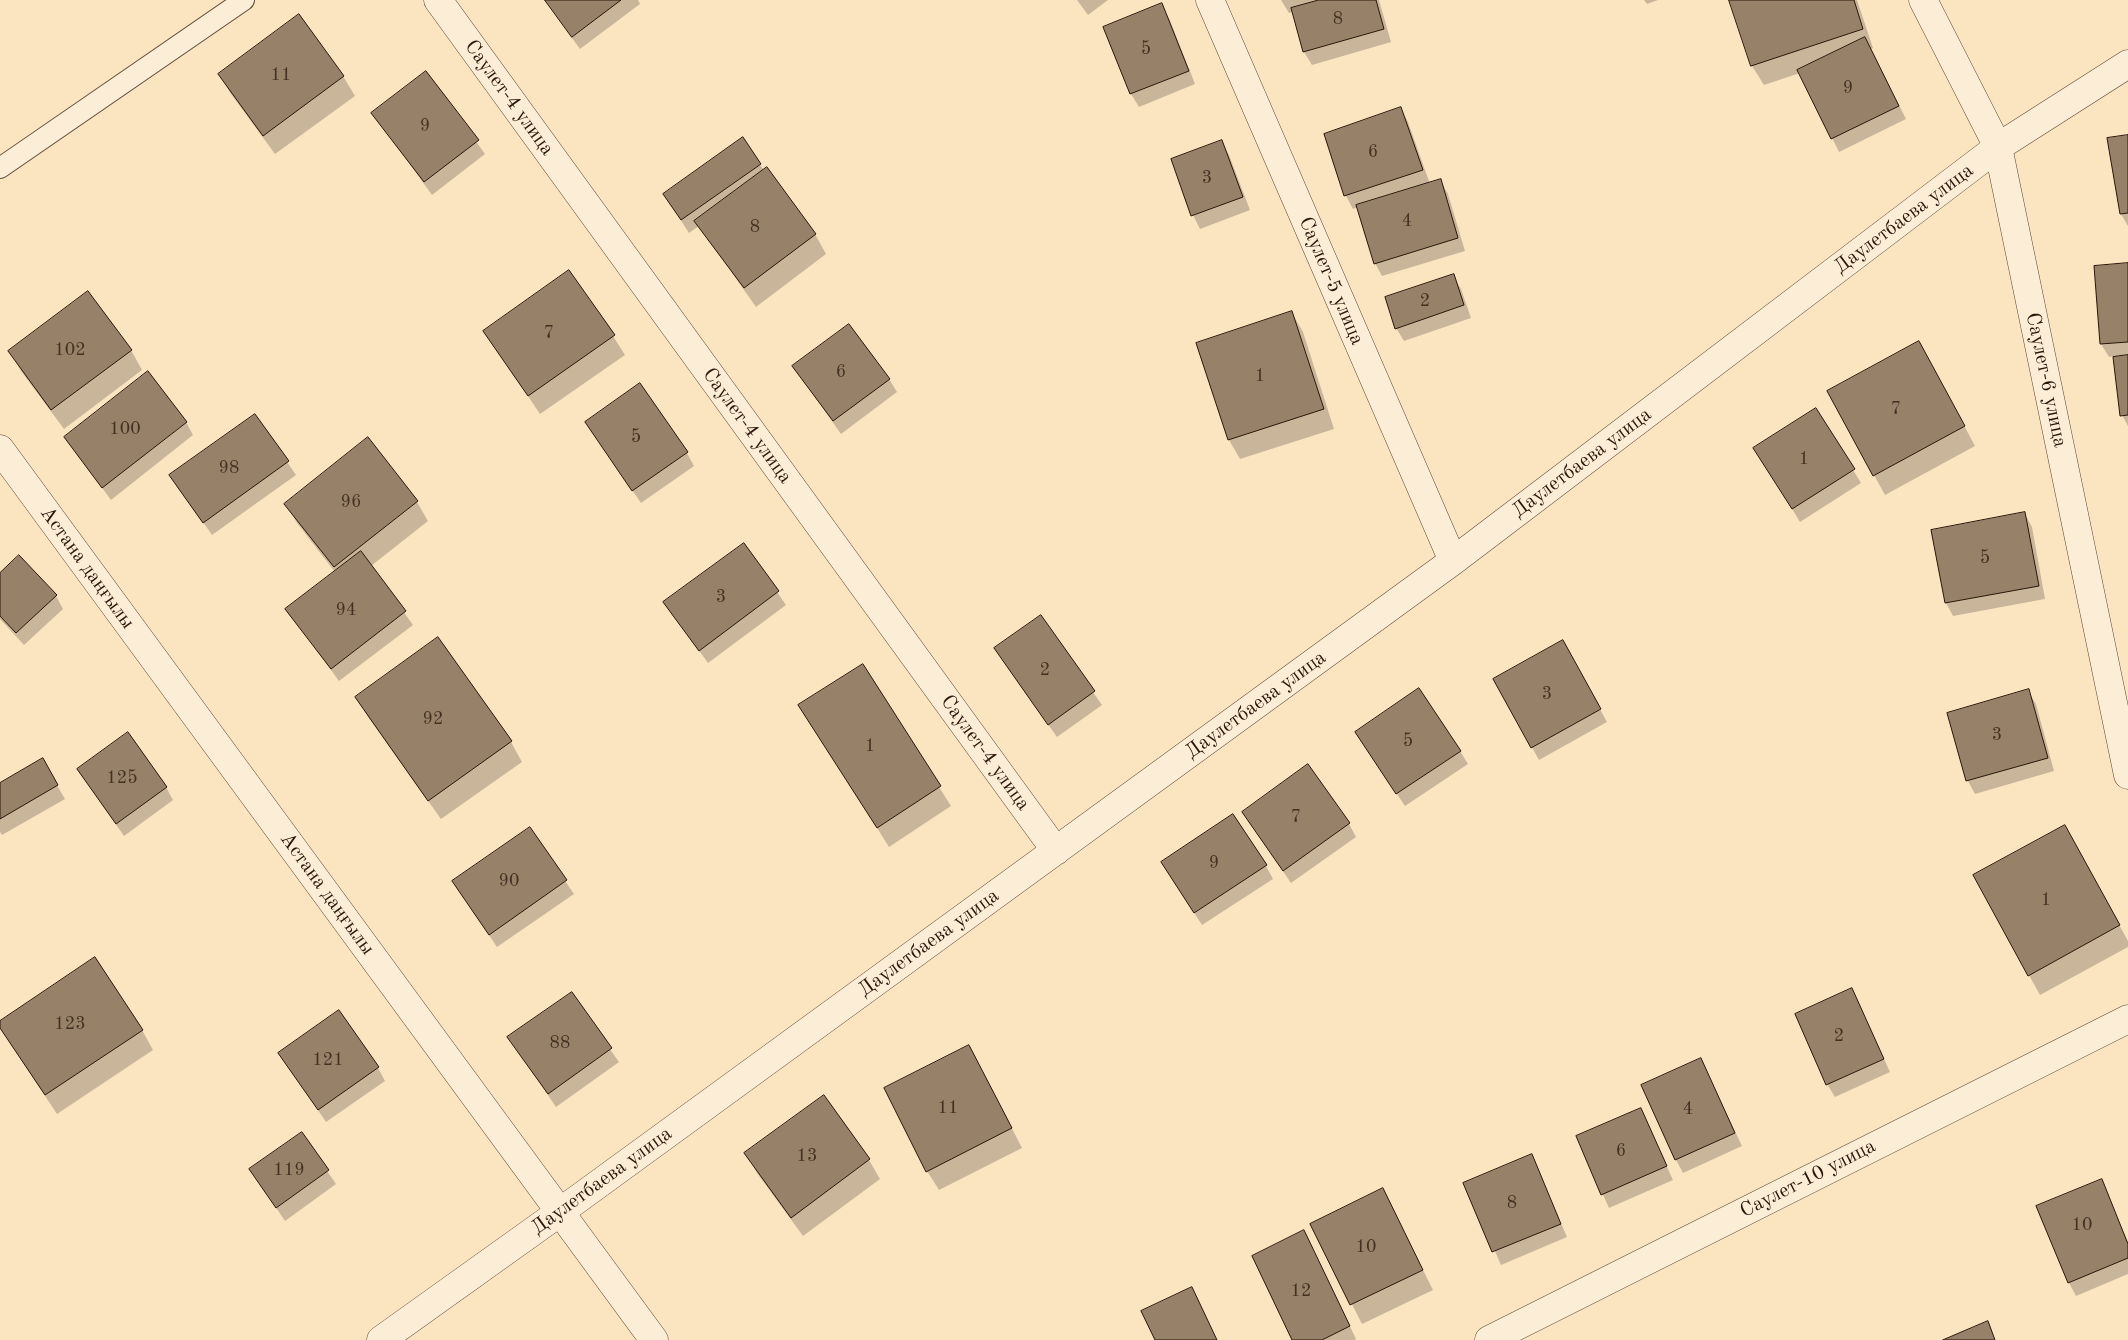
<!DOCTYPE html>
<html>
<head>
<meta charset="utf-8">
<style>
	body { margin:0 }
	canvas { display:block; background:#fbe4c0 }
</style>
</head>
<body>
<canvas width="2128" height="1340"></canvas>
<script>
const g = document.querySelector('canvas').getContext('2d');
g.lineJoin = 'round';
function fill(path, color) { g.fillStyle = color; g.fill(path, 'evenodd'); }
function trace(path, color, width, dash) { g.strokeStyle = color; g.lineWidth = width; g.lineCap = dash ? 'butt' : 'round'; g.setLineDash(dash || []); g.stroke(path); }
function label(font, color, halo, rows, align = 'center') {
  g.font = font + ' "Old Standard TT",serif'; g.lineWidth = 4; g.setLineDash([]); g.textBaseline = 'middle'; g.strokeStyle = halo; g.fillStyle = color; for (const [text, x, y, turn = 0] of rows) {
    g.save(); g.translate(x, y); g.rotate((+turn || 0) * Math.PI / 180); g.textAlign = isNaN(turn) ? turn : align; if (halo) g.strokeText(text, 0, 0); g.fillText(text, 0, 0); g.restore();
  }
}
fill(new Path2D(`
	M544,0h94l2,4 -60,45z
	M1077,0h31l-20,15z
	M1281,0h98l12,42 -79,23 -8,-13 -11,-40 -4,1z
	M1644,0h14l-11,4z
	M1731,0h126l16,48 -2,1 35,70 -67,33 -39,-79 -36,12 -12,-19z
	M1161,4l8,14 26,66 -56,23 -8,-13 -26,-67z
	M426,73l59,81 -53,41 -59,-82z
	M219,74l124,2 12,20 -80,58 -44,-60z
	M1401,109l7,13 22,62 10,-4 8,14 17,57 -83,25 -7,-13 -17,-56 -5,2 -7,-13 -21,-61z
	M2128,136v90l-7,-12 -13,-75z
	M1222,142l7,13 21,55 -50,19 -7,-14z
	M760,165l55,69 11,20 -70,53 -57,-81 -10,7 -25,-39z
	M2128,264v162l-6,-11 -8,-59 -5,1 -8,-13z
	M1453,276l8,13 10,29 -67,23 -8,-13z
	M1292,313l11,19 31,97 -94,30 -11,-19 -31,-96z
	M484,331l129,5 12,19 -85,59z
	M131,350l11,20 -78,59 -43,-58 -11,-20z
	M1930,362l45,84 -90,49 -11,-20z
	M793,366l96,13 8,13 -56,42z
	M1816,409l45,74 -61,39 -37,-61z
	M255,415l41,60 -84,60 -41,-59z
	M186,422l7,13 -82,65 -46,-63z
	M586,422l101,31 7,13 -53,37z
	M417,502l11,19 -57,45 42,59 -74,56 -52,-71 48,-38 -38,-49 -11,-19z
	M2025,514l7,13 13,72 -92,17 -7,-13 -13,-72z
	M744,544l42,61 -78,58 -43,-60z
	M0,574l56,22 7,13 -39,36 -24,-26z
	M1041,617l61,88 -45,32 -54,-76z
	M438,639l73,103 11,20 -81,57 -73,-102 -12,-20z
	M1563,642l44,80 -68,38 -44,-80z
	M862,665l89,141 -62,41 -89,-141z
	M2028,691l8,13 18,67 -79,23 -7,-13 -20,-67z
	M1364,745l96,6 8,13 -63,42z
	M42,760l23,39 -63,36 -2,-3v-47z
	M78,770l88,17 7,13 -49,36z
	M1243,812l106,12 7,13 -65,46z
	M530,829l44,65 -77,53 -44,-65z
	M2076,846l52,95v6l-88,48 -66,-119z
	M1266,866l7,13 -71,46 -32,-50z
	M1852,990l38,82 -55,25 -8,-13z
	M571,994l48,68 -63,45 -47,-69z
	M0,1022l142,8 11,20 -96,64 -47,-71z
	M280,1054l98,14 7,13 -59,41z
	M1701,1060l41,86 -59,27 -7,-13z
	M980,1066l42,82 -83,42 -12,-19z
	M824,1097l45,63 11,19 -77,57 -46,-63 -11,-20z
	M1640,1109l33,71 -64,28 -32,-71z
	M301,1133l35,51 -51,37 -34,-51z
	M1531,1155l36,82 -66,28 -36,-82z
	M2101,1181l27,61v32l-52,22 -7,-13z
	M1383,1190l50,100 -71,34 -50,-99z
	M1311,1245l45,94 -1,1h-61z`), '#0003');
const building = new Path2D(`
	M545,0h76l-49,37z
	M1319,0h57l8,29 -81,23 -12,-44z
	M1729,0h125l9,29 -112,37z
	M1162,3l27,68 -59,23 -27,-67z
	M299,14l45,62 -81,60 -45,-62z
	M1865,37l34,69 -68,33 -34,-69z
	M426,71l53,69 -55,42 -53,-69z
	M1401,107l22,63 -79,26 -20,-62z
	M2128,135v78l-8,1 -13,-76z
	M743,137l18,27 -80,56 -18,-26z
	M1222,140l21,57 -52,19 -20,-57z
	M767,167l49,67 -72,54 -50,-67z
	M1441,179l17,59 -84,26 -18,-59z
	M2128,263v79l-28,2 -6,-78z
	M569,270l46,65 -87,61 -45,-65z
	M1454,274l10,31 -69,24 -10,-32z
	M88,291l44,59 -81,60 -43,-59z
	M1292,311l32,98 -96,31 -32,-97z
	M849,324l41,55 -57,42 -41,-55z
	M1919,341l46,85 -92,50 -46,-85z
	M2128,355v60l-8,1 -7,-59z
	M148,371l39,51 -85,66 -38,-51z
	M640,383l48,69 -56,39 -47,-69z
	M1816,408l39,61 -63,40 -39,-61z
	M255,414l34,47 -86,62 -34,-48z
	M368,437l50,64 -84,66 -50,-63z
	M2025,512l14,74 -94,17 -14,-73z
	M744,543l35,48 -80,60 -36,-49z
	M361,551l45,60 -75,58 -46,-60z
	M19,555l38,40 -41,38 -16,-17v-43z
	M1041,615l54,76 -47,34 -54,-77z
	M438,637l74,104 -84,60 -73,-104z
	M1563,640l38,69 -70,39 -38,-69z
	M863,664l78,122 -64,42 -79,-123z
	M1419,688l42,63 -65,43 -41,-62z
	M2029,689l19,69 -82,23 -19,-68z
	M128,732l39,55 -51,37 -39,-55z
	M43,758l15,27 -58,34v-36z
	M1308,764l42,59 -67,48 -41,-59z
	M1233,814l34,51 -73,48 -33,-51z
	M2065,825l55,100 -92,51 -55,-101z
	M530,827l37,53 -78,55 -37,-54z
	M95,957l48,73 -98,65 -45,-67v-7z
	M1852,988l32,71 -58,26 -31,-71z
	M572,992l40,56 -64,46 -41,-57z
	M339,1010l40,57 -61,43 -40,-57z
	M969,1045l43,83 -86,44 -42,-84z
	M1701,1058l34,75 -60,27 -34,-75z
	M824,1095l46,64 -79,59 -47,-65z
	M1641,1108l26,58 -66,29 -25,-59z
	M302,1132l27,38 -53,38 -27,-39z
	M1532,1154l29,70 -69,28 -29,-69z
	M2102,1179l26,65v14l-60,25 -32,-77z
	M1383,1188l40,82 -73,35 -40,-81z
	M1304,1230l46,96 -28,14h-30l-40,-84z
	M1192,1287l25,53h-62l-14,-29z
	M1988,1321l7,19h-52z`);
fill(building, '#978169');
trace(building, '#2a160a', 1);
const service = new Path2D(`
	M0,168l244,-168`);
const minor = new Path2D(`
	M438,0l618,851
	M1210,0l243,561
	M1923,0l75,147 130,628
	M0,449l654,891
	M381,1340l179,-128 893,-651 545,-414 130,-83
	M1489,1340l639,-321`);
trace(service, '#5e4a38', 22);
trace(minor, '#5e4a38', 29);
trace(service, '#fcedd6', 20);
trace(minor, '#fcedd6', 28);
label('18px', '#453122', null, [
	["8",1338,19],
	["5",1146,49],
	["11",281,75],
	["9",1848,88],
	["9",425,126],
	["6",1373,152],
	["3",1207,178],
	["4",1407,221],
	["8",755,227],
	["2",1425,301],
	["7",549,333],
	["102",70,350],
	["6",841,372],
	["1",1260,376],
	["7",1896,409],
	["100",125,429],
	["5",636,437],
	["1",1804,459],
	["98",229,468],
	["96",351,502],
	["5",1985,558],
	["3",721,597],
	["94",346,610],
	["2",1045,670],
	["3",1547,694],
	["92",433,719],
	["3",1997,735],
	["5",1408,741],
	["1",870,746],
	["125",122,778],
	["7",1296,817],
	["9",1214,863],
	["90",509,881],
	["1",2046,900],
	["123",70,1024],
	["2",1839,1036],
	["88",560,1043],
	["121",328,1060],
	["11",948,1108],
	["4",1688,1109],
	["6",1621,1151],
	["13",807,1156],
	["119",289,1170],
	["8",1512,1203],
	["10",2082,1225],
	["10",1366,1247],
	["12",1301,1291]
]);
label('20px', '#2a160a', '#fcedd6', [
	["Саулет-4 улица",509,98,54],
	["Даулетбаева улица",1904,219,-37],
	["Саулет-5 улица",1331,281,67],
	["Саулет-6 улица",2046,380,78],
	["Саулет-4 улица",747,426,54],
	["Даулетбаева улица",1582,463,-37],
	["Астана даңғылы",87,568,54],
	["Даулетбаева улица",1256,705,-36],
	["Саулет-4 улица",985,753,54],
	["Астана даңғылы",327,894,54],
	["Даулетбаева улица",929,943,-36],
	["Саулет-10 улица",1808,1179,-27],
	["Даулетбаева улица",602,1181,-36]
]);
</script>
</body>
</html>
